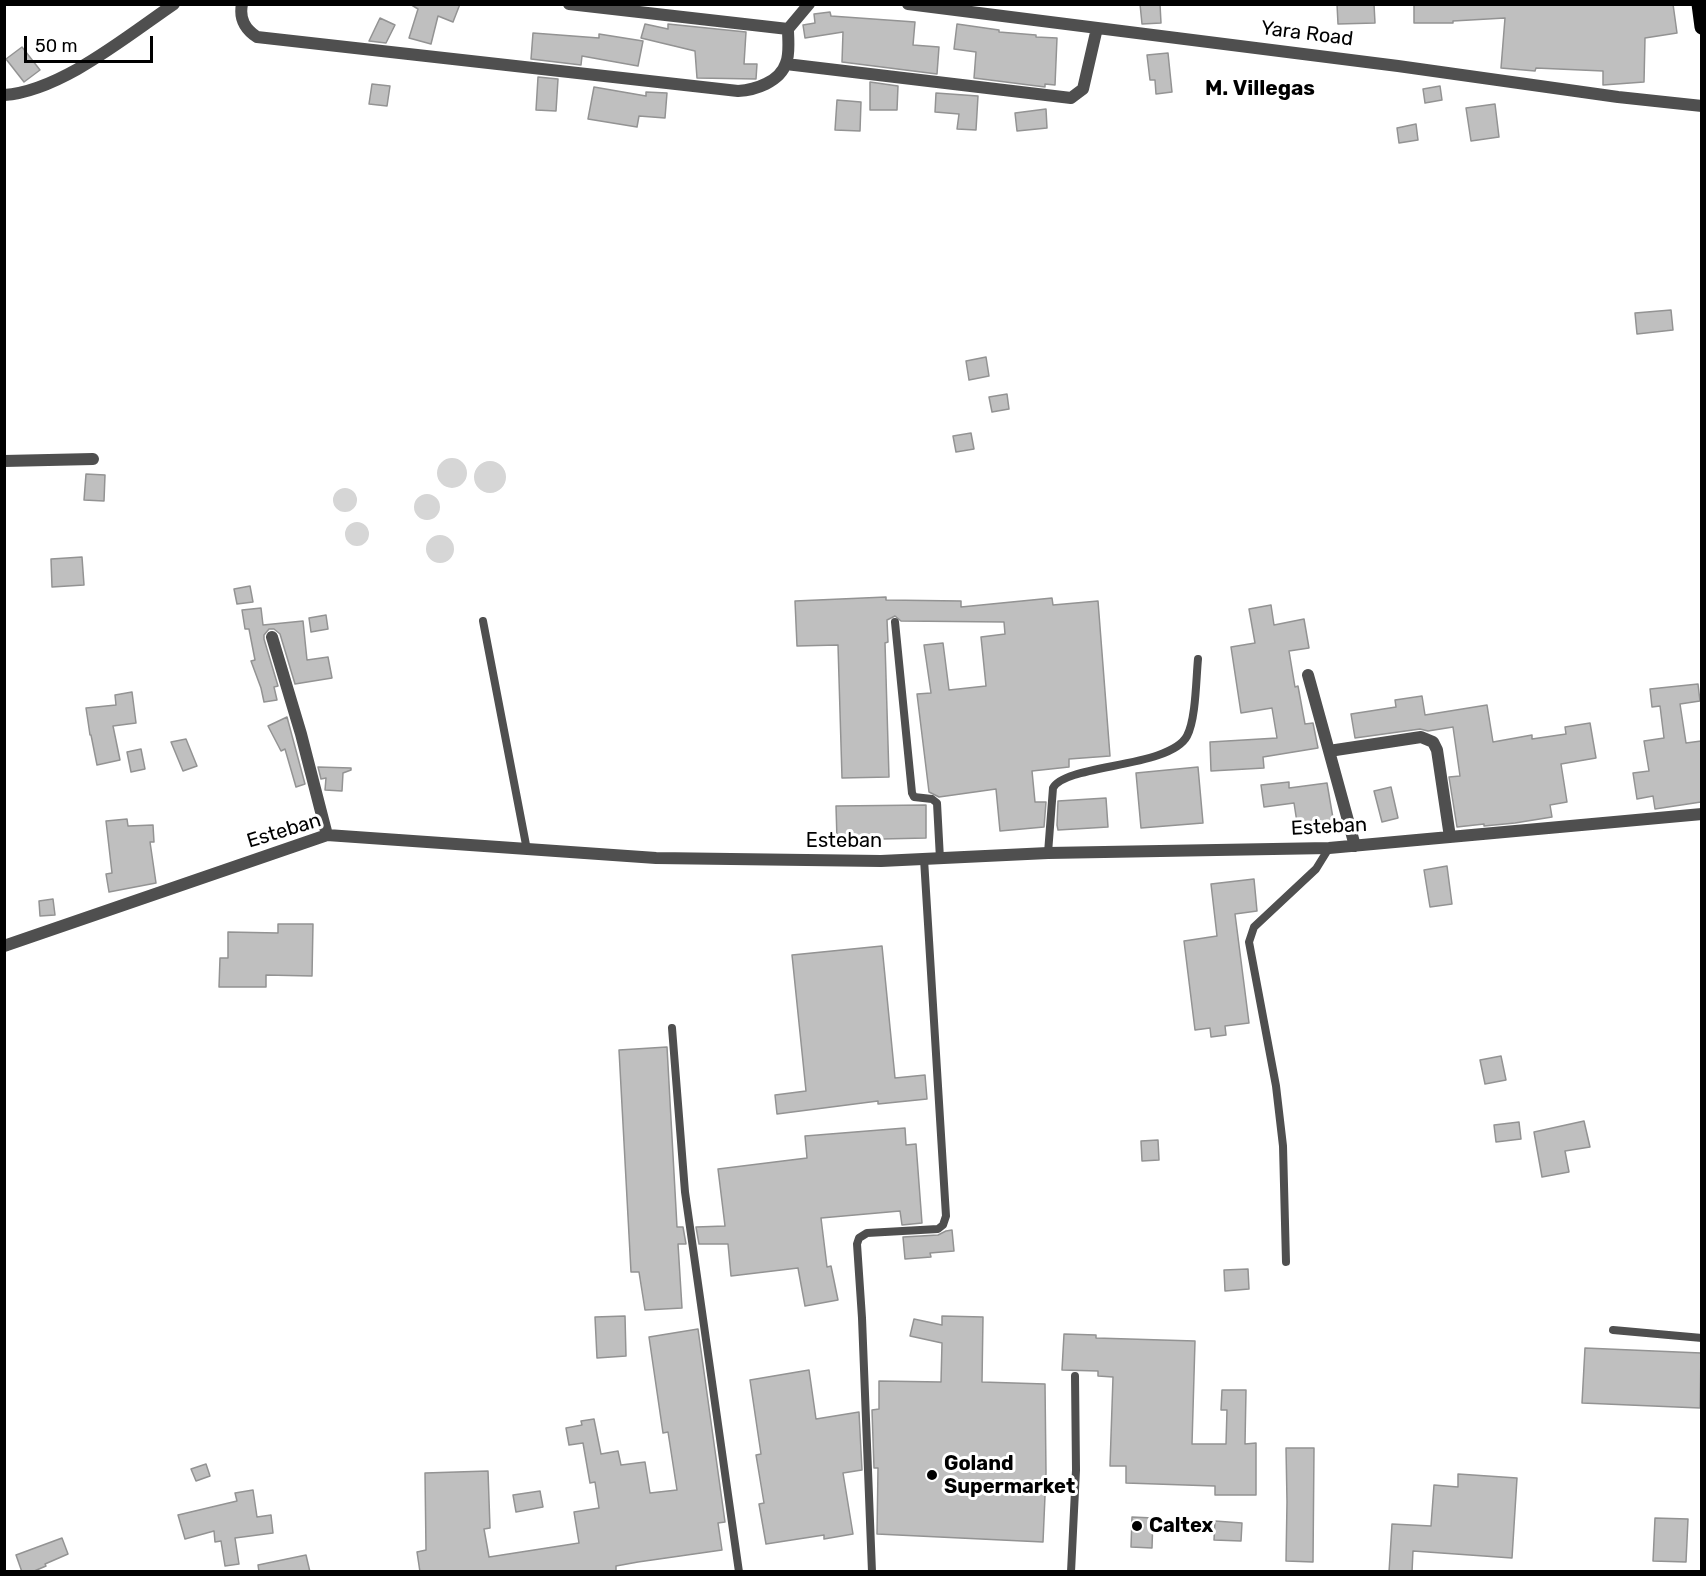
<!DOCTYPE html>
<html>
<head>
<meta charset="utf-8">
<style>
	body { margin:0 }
	#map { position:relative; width:1706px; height:1576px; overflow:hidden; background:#fff; font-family:Rubik,sans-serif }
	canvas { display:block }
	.frame { position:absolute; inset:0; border:6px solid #000; pointer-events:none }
	.scale { position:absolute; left:24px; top:36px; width:129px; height:27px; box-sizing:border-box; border:3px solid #000; border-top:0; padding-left:8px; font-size:18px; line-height:21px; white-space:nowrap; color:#000; -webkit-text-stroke:4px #fff; paint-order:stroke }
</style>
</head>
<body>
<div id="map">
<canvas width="1706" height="1576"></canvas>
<div class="frame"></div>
<div class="scale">50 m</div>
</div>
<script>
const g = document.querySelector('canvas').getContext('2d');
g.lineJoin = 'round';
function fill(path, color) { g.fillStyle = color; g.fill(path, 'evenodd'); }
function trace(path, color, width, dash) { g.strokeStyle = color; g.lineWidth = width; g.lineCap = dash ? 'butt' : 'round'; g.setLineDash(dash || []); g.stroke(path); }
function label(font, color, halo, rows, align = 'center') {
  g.font = font + ' Rubik,sans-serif'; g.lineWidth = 6; g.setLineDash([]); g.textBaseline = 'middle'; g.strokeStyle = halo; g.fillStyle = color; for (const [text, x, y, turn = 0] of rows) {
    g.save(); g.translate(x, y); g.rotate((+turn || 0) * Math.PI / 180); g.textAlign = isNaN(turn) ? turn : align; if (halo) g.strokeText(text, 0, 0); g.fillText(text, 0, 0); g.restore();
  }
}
fill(new Path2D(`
	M437 473a15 15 0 1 1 30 0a15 15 0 1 1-30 0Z
	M474 477a16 16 0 1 1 32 0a16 16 0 1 1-32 0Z
	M333 500a12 12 0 1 1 24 0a12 12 0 1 1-24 0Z
	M414 507a13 13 0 1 1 26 0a13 13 0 1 1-26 0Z
	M345 534a12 12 0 1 1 24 0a12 12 0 1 1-24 0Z
	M426 549a14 14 0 1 1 28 0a14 14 0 1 1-28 0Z`), '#d6d6d6');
const building = new Path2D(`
	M410,4h50l-7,18 -15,-6 -7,28 -22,-6 9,-29z
	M1140,4h20l1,19 -19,1z
	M1337,4h37l1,19 -37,1z
	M1414,4h259l4,29 -32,5 -1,44 -41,3v-14l-67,-3 -1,3 -34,-3 4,-50 -52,3v2h-39z
	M830,12l1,4 84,6 -2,23 26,2 -2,27 -95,-12 1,-30 -38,6 -2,-13 12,-2 -1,-9z
	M380,18l15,7 -9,18 -17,-2z
	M645,24l23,5v-5l78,8 -2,32h13l-1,15 -59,-1 -2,-27 -54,-13z
	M957,24l42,6v2l37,3v2l21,1 -2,47 -10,-1v3l-71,-9 2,-26 -22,-3z
	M533,33l66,5v-4l44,7 -5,25 -56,-10 -1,9 -50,-6z
	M22,47l18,23 -16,12 -18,-23z
	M1168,53l4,39 -16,2 -1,-14h-5l-3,-25z
	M538,77l20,2 -2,32 -20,-1z
	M870,82l28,4 -1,24h-27z
	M372,84l18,2 -3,20 -18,-2z
	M1440,86l2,14 -17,3 -2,-14z
	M594,87l52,9v-4l21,1 -2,25 -26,-2 -2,11 -49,-8z
	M936,93l42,3 -2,34 -19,-1 2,-15 -24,-2z
	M837,100l24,2 -1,29 -25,-1z
	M1495,104l4,33 -28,4 -5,-33z
	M1046,109l1,19 -30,3 -2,-18z
	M1416,124l2,16 -19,3 -2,-15z
	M1671,310l2,20 -36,4 -2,-21z
	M986,357l3,19 -20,4 -3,-19z
	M1007,394l2,15 -17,3 -3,-15z
	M971,433l3,16 -18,3 -3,-16z
	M86,474l19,1 -1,26 -20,-1z
	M82,557l2,28 -32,2 -1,-28z
	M250,586l3,16 -16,2 -3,-15z
	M886,597v3l75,1v6l91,-9 1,7 45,-4 12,155 -41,3v8l-37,4 3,31h11l-2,25 -44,4 -4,-42 -57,8 -10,-5 -12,-98 14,-1 -7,-48 19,-2 6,47 37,-4 -5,-49 24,-3 -1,-12 -103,-1 -6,-5 -8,4 1,22 -3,1 4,134 -47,1 -4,-133 -41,1 -2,-45z
	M1271,605l3,20 30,-6 5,29 -20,3 6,36 3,-1 7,38 8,-1 5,25 -55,9 1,11 -53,3 -1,-29 67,-4 -5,-30 -31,5 -10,-66 24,-4 -6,-34z
	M261,608l2,17 40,-4 4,39 21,-3 4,21 -37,6 -15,-50 -6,-5h-5l-5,6v4l14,47 -4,1 3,13 -13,2 -3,-14 -10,-27 4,-1 -6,-31h-4l-3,-19z
	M326,615l2,14 -17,3 -2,-14z
	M1698,684l2,17 -20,3 6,39 15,-2v61l-46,7 -2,-13 -16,3 -4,-26 16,-2 -5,-30 20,-3 -4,-32 -8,1 -2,-18z
	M132,692l4,31 -23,3 7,34 -23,5 -6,-30h-1l-4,-27 30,-3 -1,-10z
	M1422,696l3,19 62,-10 6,37 39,-7v4l34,-5 -1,-7 25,-4 6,35 -35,6 6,38 -17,3 2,12 -37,6 -31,3v-2l-27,3 -8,-50 11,-1 -7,-49 -25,4 -8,-2 -65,9 -4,-24 45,-7 -1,-7z
	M287,717l18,67 -9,3 -11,-38 -4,2 -13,-25z
	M186,739l11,27 -14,5 -12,-29z
	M141,749l4,20 -14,3 -4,-20z
	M318,767l33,1v2l-8,3 -1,18 -17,-1 1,-12 -5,1z
	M1198,767l5,56 -62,5 -5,-55z
	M1289,782v6l38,-5 7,41 -36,5 -4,-26 -30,4 -3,-22z
	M1391,787l7,31 -16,4 -8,-31z
	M1106,798l2,29 -50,3 -1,-5 1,-24z
	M926,805v33l-89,2 -1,-34z
	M127,819l1,7 25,-1 1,17h-4l6,41 -47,9 -3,-18 6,-1 -6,-52z
	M1447,866l5,38 -22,3 -6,-37z
	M1254,879l3,32 -22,3 14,109 -24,3 1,9 -15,2 -1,-9 -15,2 -11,-89 33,-5 -6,-52z
	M53,899l2,16 -15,1 -1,-15z
	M278,924h35l-1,52 -46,-1v12h-47l1,-29h8v-26l50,1z
	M882,946l13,132 30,-3 2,24 -49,5v-3l-101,13 -2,-19 31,-4 -14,-136z
	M667,1047l10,180h6l3,17h-8l4,64 -37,2 -6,-38h-8l-12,-222z
	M1501,1056l5,24 -21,4 -5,-24z
	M1584,1121l6,26 -25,4 4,21 -27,5 -8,-45z
	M1519,1122l2,17 -25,3 -2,-17z
	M905,1128l1,17 10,-1 6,79 -20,2 -2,-14 -79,7 6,49 4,-1 7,34 -33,6 -7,-38 -67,8 -3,-32h-29l-3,-17 29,-1 -7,-57 89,-11 -2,-22z
	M1158,1140l1,20 -17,1 -1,-20z
	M952,1230l2,21 -24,2 1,4 -26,2 -2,-22 35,-2 8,-4z
	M1248,1269l1,20 -24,2 -1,-21z
	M625,1316l1,40 -29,2 -2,-41z
	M942,1316l41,1 -1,65 63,2 1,89 -3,69 -166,-8 1,-66h-4l-2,-58 7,-1v-28l62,1 1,-39 -32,-7 4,-17 28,6z
	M698,1329l27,193 -7,1 4,27 -84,12 -22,4v6h-196l-3,-20 9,-2 -1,-77 63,-2 2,57 -6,1 5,28 90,-14 -5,-31 25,-4 -4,-26 -5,1 -7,-40 -14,2 -3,-17 16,-3 -1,-4 13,-2 7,35 17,-3 3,14 24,-3 5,31 27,-3 -9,-58 -5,1 -14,-96z
	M1064,1334l32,1v3l99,3 -3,103h34l1,-34h-6l1,-20h24l-1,54 11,-1v52h-41v-9l-89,-3v-17h-16l3,-89 -15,-1v-5l-36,-1z
	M1585,1348l116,5 -1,55 -118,-5z
	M809,1370l7,49 43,-7 3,58 -19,3 10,61 -29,5v-4l-58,9 -7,-40 5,-1 -8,-48 5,-1 -11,-74z
	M1286,1448h28l-1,114 -27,-1 1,-59z
	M206,1464l4,12 -14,5 -5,-12z
	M1458,1474l59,4 -5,80 -99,-7 -1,21h-23l3,-48 39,2 3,-41 24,2z
	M253,1490l4,27 14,-2 2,18 -38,5 4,26 -14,2 -4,-25 -6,1 -1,-11 -29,8 -7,-24 59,-14 -2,-8z
	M540,1491l3,16 -27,5 -3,-17z
	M1132,1517l21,1 -1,30 -21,-1z
	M1655,1518l33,1 -2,43 -33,-1z
	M1215,1521l27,2 -1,18 -27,-1z
	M62,1538l6,16 -23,10 1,2 -14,6h-10l-6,-17z
	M306,1555l4,17h-51l-1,-7z`);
fill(building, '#bfbfbf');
trace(building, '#939393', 1.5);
trace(new Path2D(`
	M483,621l44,229
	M895,622l17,171 2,4 18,2 5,4 3,56
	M1048,853l5,-65c12,-24 117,-20 134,-52 9,-17 9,-57 11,-77
	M672,1028l13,164 54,380
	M1286,1262l-3,-116 -7,-60 -27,-144 5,-15 62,-58 13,-21
	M1613,1330l89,8
	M872,1572l-10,-254 -5,-74 2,-6 8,-5 71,-4 5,-4 3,-9 -22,-357
	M1071,1572l5,-102 -1,-94`), '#4f4f4f', 8);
trace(new Path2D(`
	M242,4c-3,15 3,25 15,33l481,54c17,-1 42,-9 48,-28 4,-9 2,-24 2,-34
	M569,4l219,25 21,-25
	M908,4l490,62 220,31 84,9
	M786,64l285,34 12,-9 14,-61
	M4,95c57,-4 123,-59 170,-91
	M4,461l89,-2
	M272,637l29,97 26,101
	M1308,675l21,76
	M1355,846l-26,-95 92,-14 12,5 4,8 13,87
	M4,946l323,-111 329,23 225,3 167,-8 281,-5 373,-34`), '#4f4f4f', 12);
trace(new Path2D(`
	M1699,4l3,23`), '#000', 15);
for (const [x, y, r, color] of [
	[932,1475,6,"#000"],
	[1137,1526,6,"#000"]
]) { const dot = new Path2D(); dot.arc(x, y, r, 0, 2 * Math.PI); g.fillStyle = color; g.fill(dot); trace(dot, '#fff', 2); }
label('20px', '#000', '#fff', [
	["Yara Road",1307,34,7],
	["Esteban",1329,827,-3],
	["Esteban",284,831,-17],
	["Esteban",844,841]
]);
label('bold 20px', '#000', '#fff', [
	["Goland",944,1464],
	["Supermarket",944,1487],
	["Caltex",1149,1526]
], 'left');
label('bold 21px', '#000', '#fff', [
	["M. Villegas",1260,89]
]);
</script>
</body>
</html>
